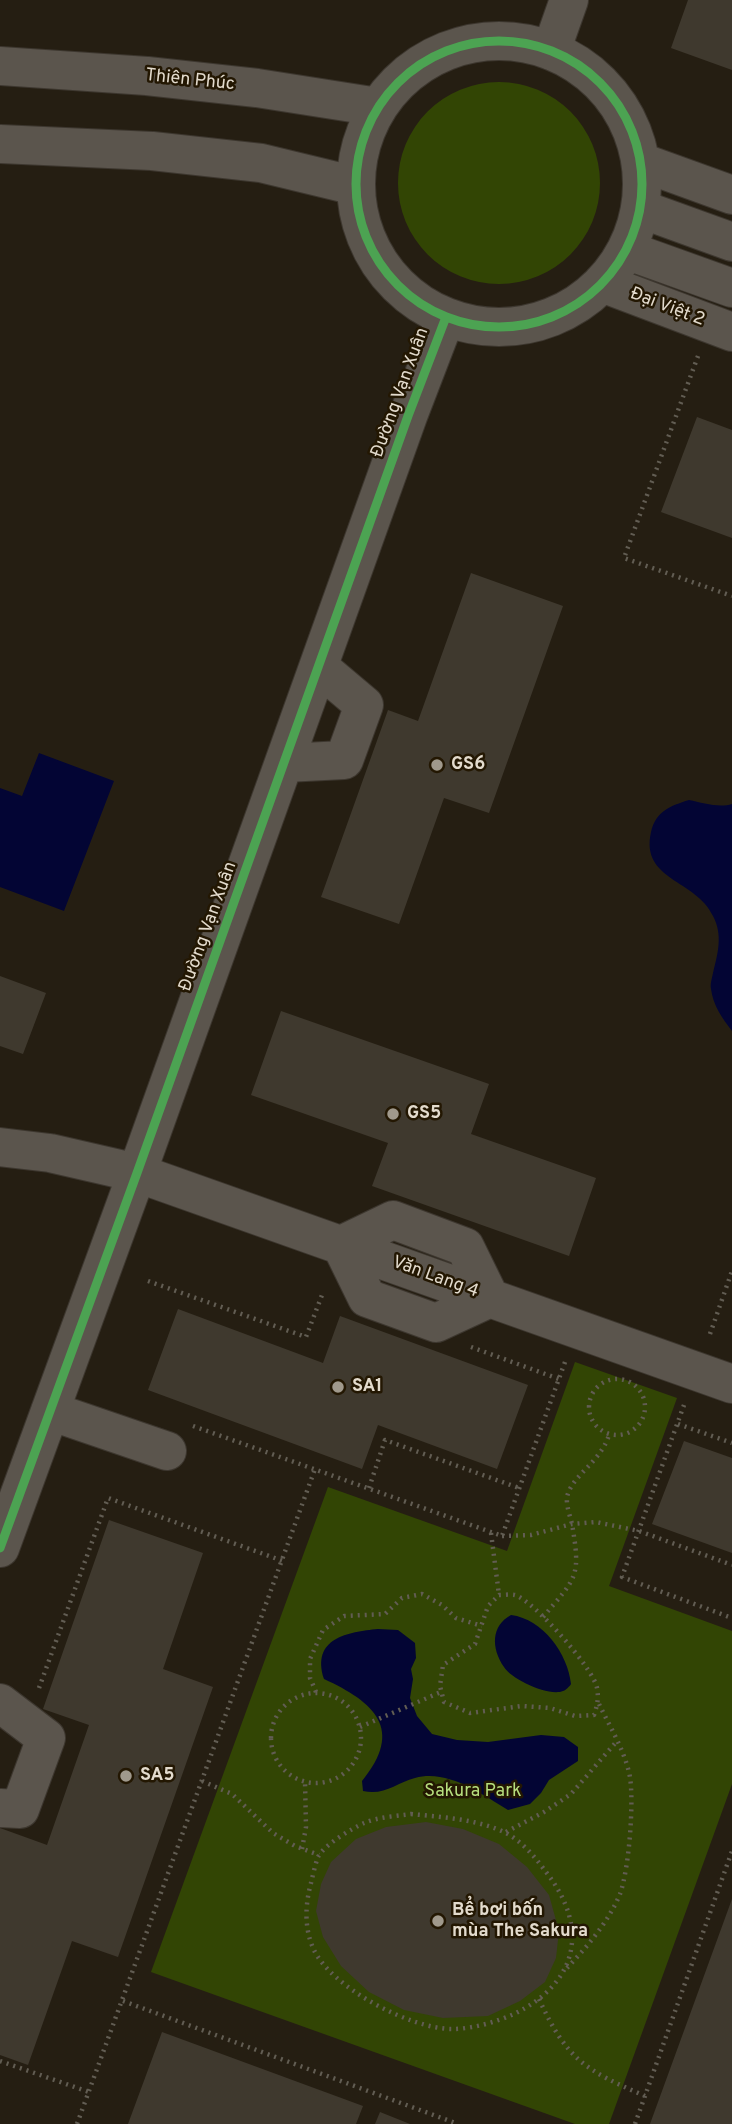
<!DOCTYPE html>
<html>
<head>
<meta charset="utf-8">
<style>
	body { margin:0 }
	canvas { display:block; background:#251e12 }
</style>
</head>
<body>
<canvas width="732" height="2124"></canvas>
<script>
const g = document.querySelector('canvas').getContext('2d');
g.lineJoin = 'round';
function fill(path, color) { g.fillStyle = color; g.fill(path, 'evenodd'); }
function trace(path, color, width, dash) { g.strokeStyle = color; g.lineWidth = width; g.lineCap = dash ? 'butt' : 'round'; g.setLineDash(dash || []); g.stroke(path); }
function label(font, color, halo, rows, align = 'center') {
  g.font = font + ' Overpass,sans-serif'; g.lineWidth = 5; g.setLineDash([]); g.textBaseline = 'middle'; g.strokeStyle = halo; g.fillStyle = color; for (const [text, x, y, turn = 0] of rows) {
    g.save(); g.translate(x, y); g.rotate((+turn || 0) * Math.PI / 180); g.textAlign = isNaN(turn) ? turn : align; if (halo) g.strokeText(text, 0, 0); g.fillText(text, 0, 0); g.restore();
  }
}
fill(new Path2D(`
	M398 183a101 101 0 1 1 202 0a101 101 0 1 1-202 0Z
	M575,1362l102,36 -68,188 123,45v153l-123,340h-34l-424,-152 177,-485 179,64z`), '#324504');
fill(new Path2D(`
	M39,753l75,28 -50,130 -64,-24v-99l22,8z
	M689,800c14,3 30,8 43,4v227c-10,-13 -19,-26 -21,-42 -1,-5 1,-11 2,-16 5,-20 10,-38 0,-57 -17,-37 -73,-35 -62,-84 5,-21 19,-26 38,-32z
	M511,1615c32,4 57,39 60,69 -1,2 -6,7 -8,7 -14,6 -52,-12 -59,-24 -13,-19 -13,-41 7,-52z
	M378,1629l20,1 17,13 1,15 -5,11 2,10 -3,19 7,18 15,18 25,6 31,2 53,-7 23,2 14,10v14l-29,19 -8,13 -11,11 -22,6c-27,-16 -60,-41 -93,-32 -19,5 -31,18 -52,13l-1,-10c43,-52 12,-79 -38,-102 -13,-41 24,-47 54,-50z`), '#030534');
fill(new Path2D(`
	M688,0h44v70l-61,-22z
	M697,417l35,13v108l-71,-26z
	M471,573l92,33 -74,207 -45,-15 -45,126 -78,-27 67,-187 30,11z
	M0,976l46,17 -23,61 -23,-8z
	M281,1011l208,73 -18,50 125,44 -27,78 -197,-70 16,-43 -137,-48z
	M178,1309l145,54 17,-47 188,69 -31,84 -119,-44 -16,44 -214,-79z
	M684,1441l48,17v95l-80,-29z
	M109,1520l94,33 -40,116 50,18 -95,270 -46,-16 -44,124 -28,-10v-227l47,17 42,-120 -46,-16z
	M426,1822l37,7 36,15 28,23 22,28 10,36 -3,27 -11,24 -25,19 -32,15 -45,2 -39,-8 -35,-18 -28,-26 -18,-29 -7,-26 5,-27 10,-22 25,-23 30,-12z
	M732,1899v225h-82z
	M162,2032l201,74 -7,18h-228z
	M380,2112l30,12h-35z`), '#3f392e');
const minor = new Path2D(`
	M356 184a143 143 0 1 1 286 0a143 143 0 1 1-286 0Z
	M551,51l18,-51
	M0,66l147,10 110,12 121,19
	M0,144l152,7 109,12 95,23
	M641,162l91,33
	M641,209l91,33
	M626,250l106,38
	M602,283l130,49
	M285,763l59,-3 20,-55 -45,-38
	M0,1147l50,6 87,20 595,211
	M393,1220l72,27 25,51 -54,25 -69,-25 -26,-53z
	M50,1411l117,40
	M0,1548l137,-375 271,-757 38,-99
	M0,1703l46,35 -26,71 -20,-1`);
trace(minor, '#3d372f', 40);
trace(new Path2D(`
	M698,356l-74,202 108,38
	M148,1281l158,56 16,-42
	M710,1334l22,-63
	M471,1347l88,32
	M589 1407a28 28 0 1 1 56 0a28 28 0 1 1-56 0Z
	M684,1405l-62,172 110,41
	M678,1424l54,19
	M193,1426l309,110 63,-174
	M369,1488l16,-48 134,48
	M491,1533l8,62
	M502,1536l29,-1 41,-11 24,-2 43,9 93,34
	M499,1595c5,0 12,-1 16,0 19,6 79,74 82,93 2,10 0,18 -3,27l-19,1 -25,-8 -28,-2 -52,7 -26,-11 -4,-16 3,-21 32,-21 13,-38z
	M543,1617c34,-40 38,-40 29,-93 -2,-8 -6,-19 -5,-27 5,-22 33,-34 42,-62
	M39,1688l69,-190 175,63
	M316,1692l-6,-14v-19l13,-29 21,-14 41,-2 17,-16 20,-4 20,11 14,13 26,8
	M271 1738a45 45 0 1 1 90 0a45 45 0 1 1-90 0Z
	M360,1727l81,-35
	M202,1781l30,13 41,39 22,13 24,9
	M411,1814c30,3 65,5 93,18 18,9 31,25 42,40 44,56 32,111 -32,142 -18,8 -42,15 -62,15 -41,0 -120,-41 -138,-79 -10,-21 -9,-45 -3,-67 2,-8 4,-18 7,-26 6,-12 33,-28 46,-34 14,-6 32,-7 47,-9z
	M506,1832l38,-20 27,-18 46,-53
	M302,1849l4,-22 -1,-46
	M567,1968c20,-21 42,-47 53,-74 9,-25 14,-90 10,-117 -5,-26 -20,-50 -31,-73
	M539,1999c28,61 46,71 106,97
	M123,2001l335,123
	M0,2061l89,31
	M77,2124l238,-655
	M635,2124l97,-273`), '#625d53', 4.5, [2, 5]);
trace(minor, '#5b554d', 38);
trace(new Path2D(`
	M356 184a143 143 0 1 1 286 0a143 143 0 1 1-286 0Z
	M0,1548l137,-375 271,-757 38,-99`), '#4ca352', 9);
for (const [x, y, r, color] of [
	[437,765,7,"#a0998c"],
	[393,1114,7,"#a0998c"],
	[338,1387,7,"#a0998c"],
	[126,1776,7,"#a0998c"],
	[438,1921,7,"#a0998c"]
]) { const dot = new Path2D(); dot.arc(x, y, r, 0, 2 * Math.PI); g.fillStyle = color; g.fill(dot); trace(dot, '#231702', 2.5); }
label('18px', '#e3dbcd', '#231702', [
	["Thiên Phúc",190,81,6],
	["Đại Việt 2",667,308,21],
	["Đường Vạn Xuân",401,393,-70],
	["Đường Vạn Xuân",209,927,-70],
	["Văn Lang 4",435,1278,20]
]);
label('bold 18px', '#e3dbcd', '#231702', [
	["GS6",451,765],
	["GS5",407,1114],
	["SA1",352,1387],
	["SA5",140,1776],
	["Bể bơi bốn",452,1911],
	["mùa The Sakura",452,1932]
], 'left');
label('18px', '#b6de7d', '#231702', [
	["Sakura Park",473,1792]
]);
</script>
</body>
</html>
